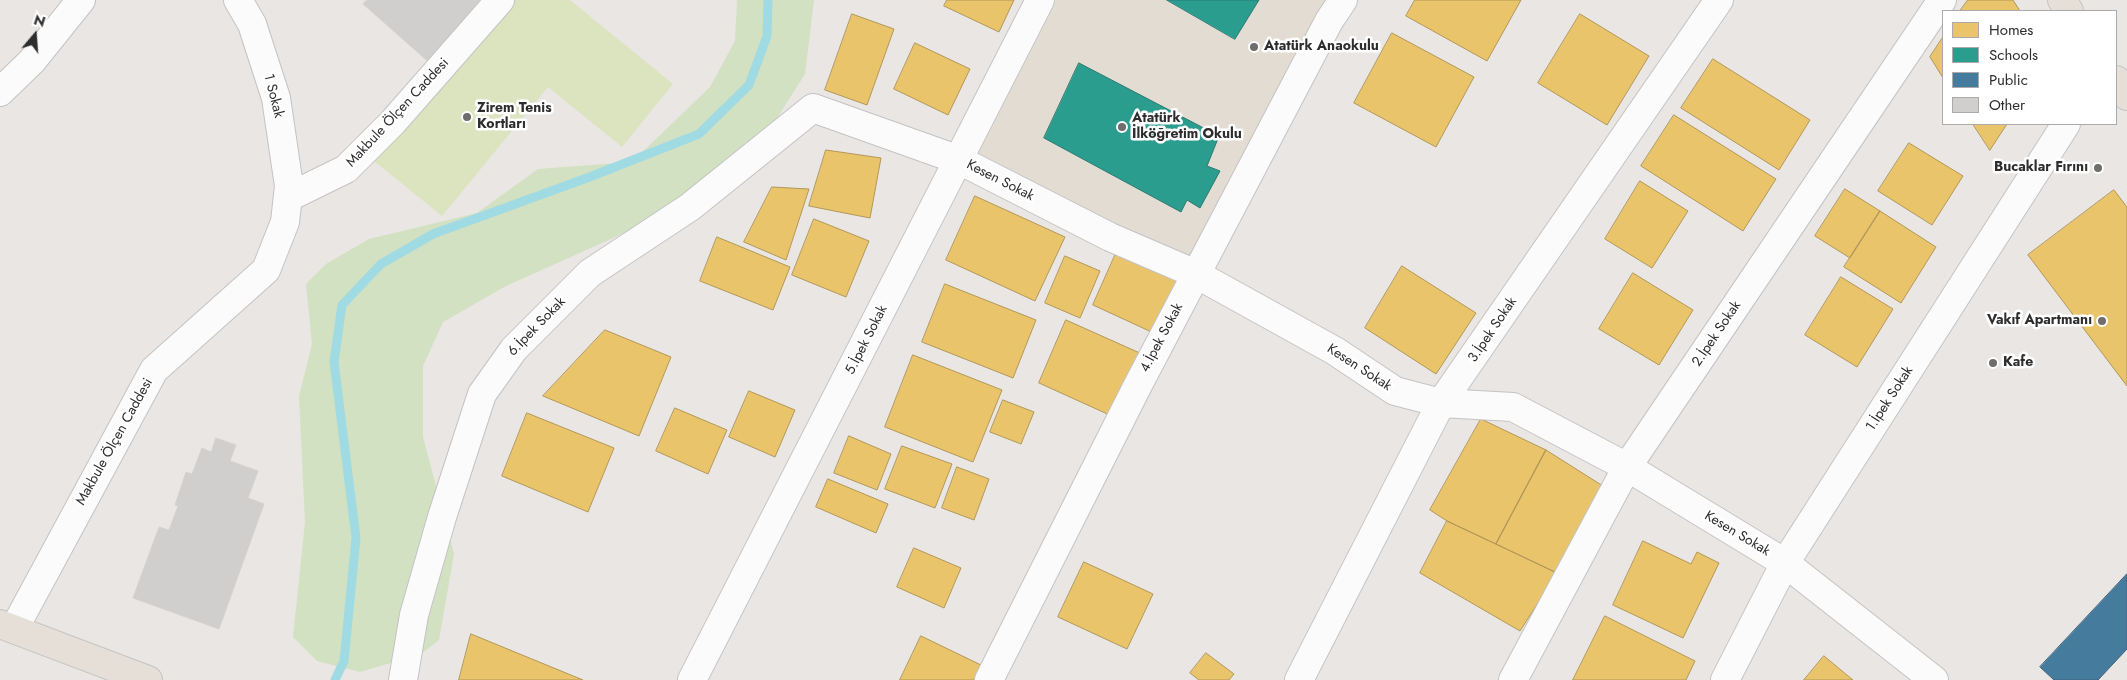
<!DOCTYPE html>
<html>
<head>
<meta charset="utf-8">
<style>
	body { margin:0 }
	#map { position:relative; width:2127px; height:680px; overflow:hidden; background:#e9e6e4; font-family:Jost,sans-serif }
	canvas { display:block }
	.legend { position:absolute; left:1942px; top:10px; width:175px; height:115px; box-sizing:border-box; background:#fff; border:1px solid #ababab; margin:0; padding:6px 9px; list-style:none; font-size:15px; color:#2d2d2d }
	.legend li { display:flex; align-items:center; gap:10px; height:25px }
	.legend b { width:25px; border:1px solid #ababab }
	.north { position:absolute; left:10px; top:10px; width:50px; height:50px; -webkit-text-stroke:4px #fff; paint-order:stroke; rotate:18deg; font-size:14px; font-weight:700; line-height:20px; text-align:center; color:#2d2d2d }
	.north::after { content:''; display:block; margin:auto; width:18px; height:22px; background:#2d2d2d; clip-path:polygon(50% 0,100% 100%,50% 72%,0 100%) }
</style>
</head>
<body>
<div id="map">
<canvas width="2127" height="680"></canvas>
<ul class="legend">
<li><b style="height:14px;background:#e9c46a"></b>Homes</li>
<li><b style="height:14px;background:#2a9d8f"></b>Schools</li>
<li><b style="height:14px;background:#457b9d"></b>Public</li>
<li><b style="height:14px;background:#d1cfcd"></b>Other</li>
</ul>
<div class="north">N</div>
</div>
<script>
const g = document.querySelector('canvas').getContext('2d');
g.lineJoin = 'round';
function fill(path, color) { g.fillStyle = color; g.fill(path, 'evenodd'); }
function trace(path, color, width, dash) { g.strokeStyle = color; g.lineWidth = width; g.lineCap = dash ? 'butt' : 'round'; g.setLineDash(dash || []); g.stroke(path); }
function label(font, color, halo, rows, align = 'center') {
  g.font = font + ' Jost,sans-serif'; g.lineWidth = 5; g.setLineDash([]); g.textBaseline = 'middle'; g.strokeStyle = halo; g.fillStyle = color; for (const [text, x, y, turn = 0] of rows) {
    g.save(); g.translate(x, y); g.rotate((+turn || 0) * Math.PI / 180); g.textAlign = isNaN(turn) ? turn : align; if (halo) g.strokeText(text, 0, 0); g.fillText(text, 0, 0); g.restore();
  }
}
fill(new Path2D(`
	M1056,0h274l-137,279 -234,-119z`), '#e3dcd3');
fill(new Path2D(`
	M737,0h77l-9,74 -47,74 -58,51 -194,87 -63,36 -20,44v71l31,117 -15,86 -18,14 -61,18 -43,-11 -24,-24 12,-115 -6,-126 13,-52 -6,-60 20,-20 43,-25 108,-26 61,-44 94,-7 78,-75 25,-46z`), '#d2e1c1');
fill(new Path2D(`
	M506,0h64l103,84 -51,63 -74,-60 -106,129 -68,-55z`), '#dbe4bf');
const homes = new Path2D(`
	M947,0h67l-15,32 -55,-26z
	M1415,0h106l-34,61 -81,-45z
	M1968,0h45l7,11h-60z
	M852,14l42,15 -27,76 -42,-15z
	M1580,14l69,42 -42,69 -69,-42z
	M1392,33l82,44 -38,70 -82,-44z
	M1943,37v41l-13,-21z
	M915,43l55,26 -22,46 -54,-26z
	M1713,59l97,61 -31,50 -98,-62z
	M1674,115l102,64 -33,52 -102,-65z
	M1973,124h34l-17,26z
	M1909,143l54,33 -31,49 -54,-34z
	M826,150l55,8 -11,60 -61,-12z
	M1640,181l48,30 -36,57 -47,-29z
	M772,187l37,2 -23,71 -42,-18z
	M1845,189l35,22 -30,47 -35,-22z
	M2114,190l13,17v179l-99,-131z
	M975,196l90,41 -30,64 -89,-41z
	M1880,211l56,36 -35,56 -57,-36z
	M814,219l55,22 -23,56 -54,-22z
	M717,237l73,30 -17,43 -73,-29z
	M1117,251l65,30 -24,54 -65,-30z
	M1065,256l35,15 -20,47 -35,-15z
	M1402,266l74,47 -40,61 -71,-46z
	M1633,273l60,37 -34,55 -60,-36z
	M1841,277l52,32 -36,58 -52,-32z
	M945,284l91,36 -23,58 -91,-36z
	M1066,320l76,34 -28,63 -75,-34z
	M605,330l66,27 -32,79 -96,-40z
	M913,355l89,35 -29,72 -88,-35z
	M749,391l46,19 -20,47 -46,-20z
	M1003,400l31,12 -13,32 -31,-12z
	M675,408l52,22 -19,44 -52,-23z
	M527,413l87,35 -26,64 -86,-36z
	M1481,419l65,31 -50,94 -49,-23 -17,-11z
	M849,436l42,18 -14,36 -43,-17z
	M902,446l50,18 -17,44 -50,-19z
	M1546,450l57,36 -46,87 -61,-29z
	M957,467l32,12 -15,41 -32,-12z
	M828,479l60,25 -12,29 -60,-26z
	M1447,521l110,52 -37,58 -100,-58z
	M1643,541l48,23 6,-12 22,11 -36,75 -70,-33z
	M914,548l47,20 -17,40 -47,-21z
	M1084,562l69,32 -26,55 -69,-32z
	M1605,616l90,45 -9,19h-113z
	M471,634l112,46h-124z
	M921,636l60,29 -7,15h-74z
	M1206,653l28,21 -5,6h-30l-9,-7z
	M1824,656l29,24h-49z`);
fill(homes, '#e9c46a');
trace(homes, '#b19758', 1);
const schools = new Path2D(`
	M1167,0h92l-24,39z
	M1079,63l140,73 -12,30 13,5 -20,37 -13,-8 -6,12 -137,-74z`);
fill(schools, '#2a9d8f');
trace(schools, '#2b7b72', 1);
const public = new Path2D(`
	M2127,574v75l-29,31h-44l-14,-13z`);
fill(public, '#457b9d');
trace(public, '#3e647b', 1);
trace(new Path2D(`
	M335,680l9,-19 12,-123 -22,-176 8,-57 39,-41 52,-30 154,-56 112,-44 50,-49 18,-49 1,-36`), '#a0dbe3', 9);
const building = new Path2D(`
	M367,0h123l-58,65 -69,-61z
	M216,438l20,7 -6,16 28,10 -10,27 16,6 -45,125 -86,-31 26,-71 10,3 9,-24 -3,-1 11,-33 6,2 10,-26 9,4z`);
fill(building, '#d1cfcd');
trace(building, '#d4d2d0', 1);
const minor = new Path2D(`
	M0,92l32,-31 49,-61
	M289,197l57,-28 47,-47 107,-122
	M14,629l140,-259 112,-100 19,-48 4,-36 -13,-88 -24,-74 -14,-24
	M403,680l11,-65 28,-98 40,-123 32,-45 76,-76 100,-66 123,-99 146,52 151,77 86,37 139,77 60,40 46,12 72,4 114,60 158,96 149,117
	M692,680l348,-680
	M989,680l149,-295 191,-364 14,-21
	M1299,680l142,-277 278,-403
	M1513,680l114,-213 315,-467
	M1725,680l60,-117 281,-439`);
const major = new Path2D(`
	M2062,0l7,11
	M2116,80l11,16
	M0,624l148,56`);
trace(minor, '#c4c3c4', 30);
trace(major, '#c5c4c3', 30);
trace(minor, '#fcfbfb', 28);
trace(major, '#e5dfd7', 28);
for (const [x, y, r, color] of [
	[1254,47,5,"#6f6e6d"],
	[467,117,5,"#6f6e6d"],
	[1122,127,5,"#6f6e6d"],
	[2098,168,5,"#6f6e6d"],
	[2102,321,5,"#6f6e6d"],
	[1993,363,5,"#6f6e6d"]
]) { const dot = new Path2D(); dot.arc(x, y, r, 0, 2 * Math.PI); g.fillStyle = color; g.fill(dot); trace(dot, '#fff', 2); }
label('bold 14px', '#2d2d2d', '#fff', [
	["Atatürk Anaokulu",1264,47],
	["Zirem Tenis",477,109],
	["Kortları",477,125],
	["Atatürk",1132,119],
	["İlköğretim Okulu",1132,135],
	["Bucaklar Fırını",2088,168,"right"],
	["Vakıf Apartmanı",2092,321,"right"],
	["Kafe",2003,363]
], 'left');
label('14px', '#2d2d2d', '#fff', [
	["1 Sokak",273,96,76],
	["Makbule Ölçen Caddesi",398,113,-47],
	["Kesen Sokak",1000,181,27],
	["6.İpek Sokak",537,327,-46],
	["3.İpek Sokak",1493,330,-56],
	["2.İpek Sokak",1717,334,-56],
	["4.İpek Sokak",1162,338,-62],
	["5.İpek Sokak",867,340,-63],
	["Kesen Sokak",1359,368,33],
	["1.İpek Sokak",1890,399,-57],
	["Makbule Ölçen Caddesi",115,442,-61],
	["Kesen Sokak",1737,534,31]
]);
</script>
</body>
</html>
